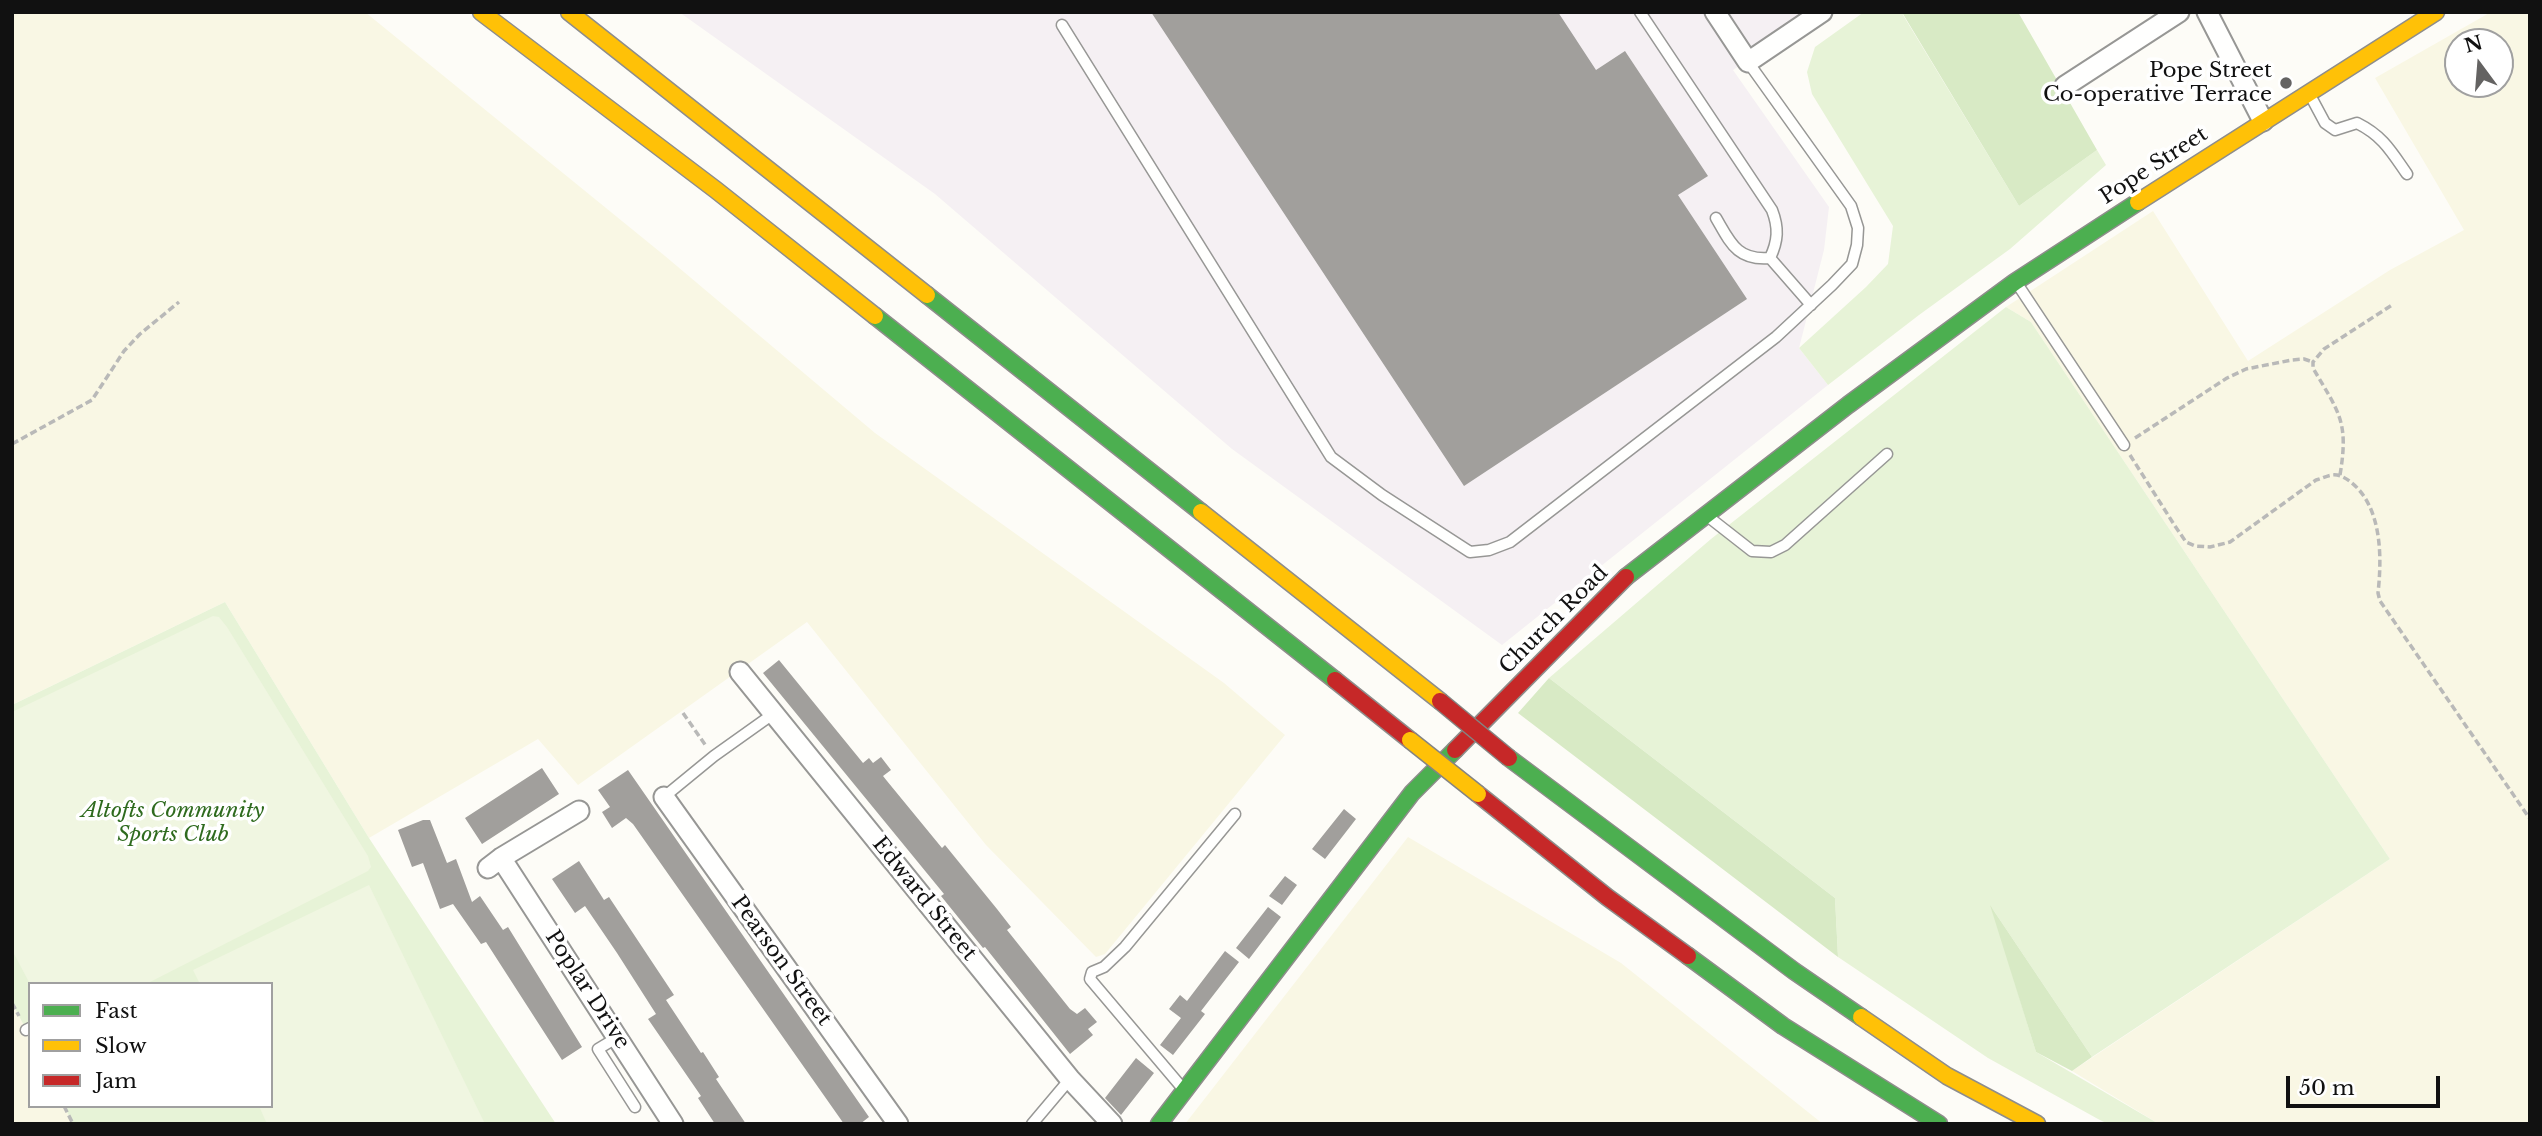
<!DOCTYPE html>
<html>
<head>
<meta charset="utf-8">
<style>
	body { margin:0 }
	#map { position:relative; width:2542px; height:1136px; overflow:hidden; background:#fdfcf7; font-family:"Libre Baskerville",serif }
	canvas { display:block }
	.frame { position:absolute; inset:0; border:14px solid #111; pointer-events:none }
	.legend { position:absolute; left:28px; top:982px; width:245px; height:126px; box-sizing:border-box; background:#fff; border:2px solid #a0a0a0; margin:0; padding:9px 12px; list-style:none; font-size:21px; color:#111 }
	.legend li { display:flex; align-items:center; gap:14px; height:35px }
	.legend b { width:35px; border:2px solid #a0a0a0 }
	.north { position:absolute; left:2444px; top:28px; width:70px; height:70px; box-sizing:border-box; background:#fff; border:2px solid #a0a0a0; border-radius:50%; rotate:344deg; font-size:19px; font-weight:700; line-height:28px; text-align:center; color:#111 }
	.north::after { content:''; display:block; margin:auto; width:24px; height:32px; background:#646362; clip-path:polygon(50% 0,100% 100%,50% 72%,0 100%) }
	.scale { position:absolute; left:2286px; top:1076px; width:154px; height:32px; box-sizing:border-box; border:4px solid #111; border-top:0; padding-left:9px; font-size:21px; line-height:24px; white-space:nowrap; color:#111; -webkit-text-stroke:5px #fff; paint-order:stroke }
</style>
</head>
<body>
<div id="map">
<canvas width="2542" height="1136"></canvas>
<div class="frame"></div>
<ul class="legend">
<li><b style="height:9px;background:#4caf50"></b>Fast</li>
<li><b style="height:9px;background:#ffc107"></b>Slow</li>
<li><b style="height:9px;background:#c62828"></b>Jam</li>
</ul>
<div class="north">N</div>
<div class="scale">50 m</div>
</div>
<script>
const g = document.querySelector('canvas').getContext('2d');
g.lineJoin = 'round';
function fill(path, color) { g.fillStyle = color; g.fill(path, 'evenodd'); }
function trace(path, color, width, dash) { g.strokeStyle = color; g.lineWidth = width; g.lineCap = dash ? 'butt' : 'round'; g.setLineDash(dash || []); g.stroke(path); }
function label(font, color, halo, rows, align = 'center') {
  g.font = font + ' "Libre Baskerville",serif'; g.lineWidth = 7; g.setLineDash([]); g.textBaseline = 'middle'; g.strokeStyle = halo; g.fillStyle = color; for (const [text, x, y, turn = 0] of rows) {
    g.save(); g.translate(x, y); g.rotate((+turn || 0) * Math.PI / 180); g.textAlign = isNaN(turn) ? turn : align; if (halo) g.strokeText(text, 0, 0); g.fillText(text, 0, 0); g.restore();
  }
}
fill(new Path2D(`
	M679,12h1142l-88,58 96,137 -5,43 -25,98 29,37 -326,260 -270,-196 -297,-255z`), '#f5f0f3');
fill(new Path2D(`
	M12,12h353l300,244 210,177 349,250 61,52 -180,219 -9,3 -110,-112 -179,-223 -229,163 -40,-46 -169,99 -144,-236 -213,103z
	M2491,12h39v1112h-371l-87,-53 318,-212 -359,-537 -25,-15 147,-96 95,150 142,-91 74,-40 -89,-152zM2458,42h42v42h-42z
	M1408,837l213,126 202,161h-638z
	M12,1003l18,34v69h34l9,18h-61z`), '#f9f7e4');
fill(new Path2D(`
	M1864,12h40l-1,3 116,191 78,-56 9,15 -96,84 -91,66 -91,70 -29,-37 67,-61 22,-23 5,-38 -81,-132 -5,-22 8,-25z
	M2006,307l25,15 359,537 -298,198 -100,-149 44,144 123,72h-51l-10,-5 -110,-61 -150,-101 -3,-59 -286,-220 162,-139z
	M225,602l144,236 187,286h-483l-9,-18h207v-122h-241v53l-18,-34v-298z`), '#e7f3d7');
fill(new Path2D(`
	M1904,12h114l79,138 -78,56 -116,-192z
	M1549,678l286,220 3,59 -320,-244z
	M1990,905l102,152 -20,14 -36,-19z`), '#d8eac5');
fill(new Path2D(`
	M213,616l6,1 8,10 141,229 3,11 -3,4 -222,113h-116l-18,-34v-238z
	M369,885l116,239h-218l-8,-18h12v-122h-71l-7,-14z`), '#f0f6e1');
fill(new Path2D(`
	M1151,12h407l38,58 29,-19 83,125 -30,19 69,104 -283,187z
	M779,660l84,103 6,-5 4,5 8,-6 10,13 -8,6 4,5 55,67 3,-3 52,64 14,18 -4,3 63,79 7,5 8,-6 12,14 -9,7 5,6 -23,19 -85,-107 -2,1 -42,-52 3,-2 -181,-221z
	M542,768l17,26 -77,50 -17,-26z
	M628,770l241,347 -9,7h-16l-211,-300 -7,-6 -14,10 -10,-16 8,-5 -12,-17z
	M1344,809l12,10 -31,40 -13,-10z
	M423,820h7l17,43 9,-4 16,43 8,-6 23,34 5,-3 74,120 -20,13 -76,-118 -5,2 -28,-40 -13,5 -17,-46 -11,4 -14,-37z
	M579,861l25,39 5,-3 65,98 -8,5 35,53 2,-1 16,25 -3,2 30,45h-31l-17,-26 3,-2 -53,-77 8,-5 -39,-61 -32,-47 -10,7 -23,-34z
	M1285,876l12,9 -15,20 -13,-9z
	M1268,907l13,10 -32,42 -13,-11z
	M1225,951l14,11 -38,49 4,3 -32,41 -13,-10 21,-27 -12,-9 11,-14 7,6z
	M1136,1058l18,15 -33,42 -16,-17z`), '#a19f9c');
const lane = new Path2D(`
	M1640,12l132,198c7,18 6,31 -2,48l41,47
	M1062,25l269,432 51,38 88,57 19,-2 21,-8 266,-205 56,-52 20,-21 5,-19 1,-17 -7,-22 -103,-144
	M2310,95l15,28 10,7 22,-7c26,13 34,28 50,51
	M1716,218c14,24 21,43 54,40
	M2018,285l106,160
	M1706,515l46,36 19,1 14,-7 102,-91
	M664,797l50,-41 59,-42
	M26,1030l4,-2
	M618,1037l-20,12 37,58
	M1184,1090l-94,-111 2,-7 12,-5 21,-20 110,-133
	M1032,1124l38,-45`);
const street = new Path2D(`
	M1715,12l33,50 74,-50
	M2207,12l56,109
	M2065,86l114,-74
	M740,672l330,407 42,45
	M664,797l234,327
	M501,858l172,266
	M488,868l13,-10 78,-47`);
const fast = new Path2D(`
	M927,295l274,217
	M875,316l460,364
	M1626,577l222,-172 167,-123 123,-80
	M1509,758l285,213 67,46
	M1688,956l95,70 156,98
	M1159,1124l253,-331 43,-43`);
const slow = new Path2D(`
	M481,12l235,178 159,126
	M569,12l358,283
	M2138,202l298,-190
	M1201,512l239,189
	M1861,1017l86,59 90,48`);
const jam = new Path2D(`
	M1335,680l75,60
	M1455,750l171,-173
	M1478,794l129,103 81,59`);
trace(lane, '#979795', 13);
trace(street, '#979795', 23);
trace(fast, '#8e8d8b', 19);
trace(slow, '#8e8d8b', 19);
trace(jam, '#8e8d8b', 19);
trace(new Path2D(`
	M2135,438l92,-60 19,-9 46,-9 12,-1 9,3
	M12,444l80,-44 32,-49 16,-17 39,-32
	M2130,455l45,71 11,16 9,4 15,1 20,-5 86,-62c5,-1 10,-4 16,-5 7,-1 14,3 20,8 30,25 30,74 26,110l2,8 150,218
	M2340,475c9,-54 -1,-62 -27,-107v-6l11,-13 68,-44
	M683,713l23,33
	M12,1003l7,13
	M64,1106l9,18`), '#b9b9b8', 3.5, [7, 3.5]);
trace(lane, '#fffffe', 10);
trace(street, '#fffffe', 19);
trace(fast, '#4caf50', 16);
trace(slow, '#ffc107', 16);
trace(jam, '#c62828', 16);
const slowBridge = new Path2D(`
	M1410,740l68,54`);
const jamBridge = new Path2D(`
	M1440,701l69,57`);
trace(slowBridge, '#858482', 19, []);
trace(jamBridge, '#858482', 19, []);
trace(slowBridge, '#ffc107', 16);
trace(jamBridge, '#c62828', 16);
for (const [x, y, r, color] of [
	[2286,83,7,"#646362"]
]) { const dot = new Path2D(); dot.arc(x, y, r, 0, 2 * Math.PI); g.fillStyle = color; g.fill(dot); trace(dot, '#fff', 2.5); }
label('21px', '#111', '#fff', [
	["Pope Street",2272,71],
	["Co-operative Terrace",2272,95]
], 'right');
label('21px', '#111', '#fff', [
	["Pope Street",2154,166,-33],
	["Church Road",1554,620,-45],
	["Edward Street",924,899,51],
	["Pearson Street",781,961,54],
	["Poplar Drive",587,990,57]
]);
label('italic 21px', '#2f6b1f', '#fff', [
	["Altofts Community",173,811],
	["Sports Club",173,835]
]);
</script>
</body>
</html>
